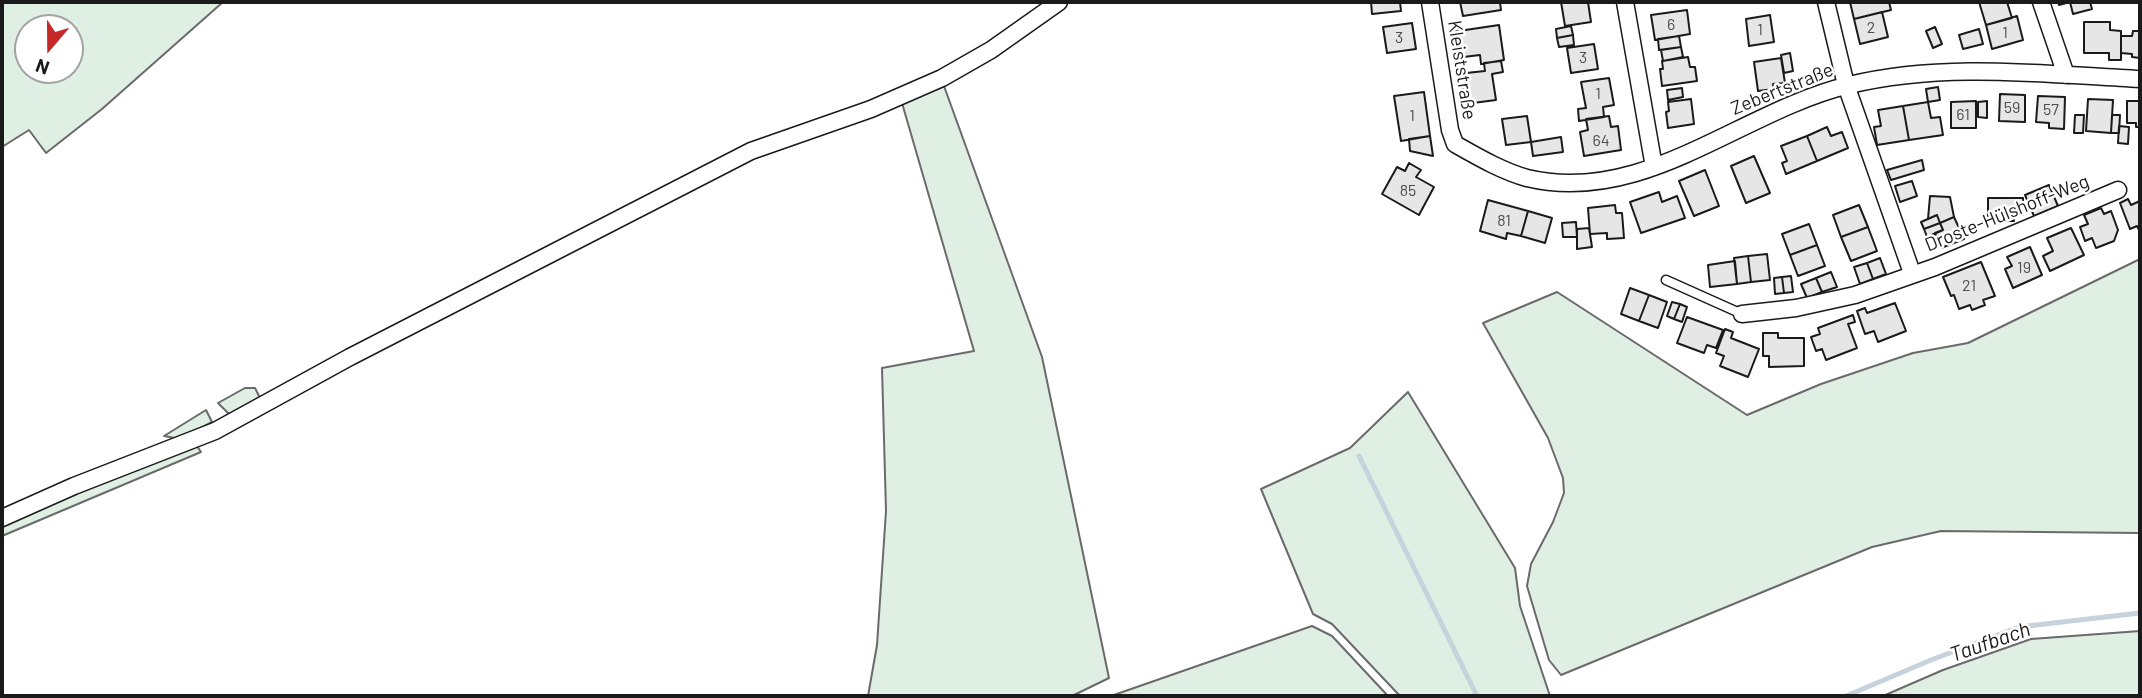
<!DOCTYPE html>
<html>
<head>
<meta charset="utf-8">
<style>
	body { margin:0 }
	#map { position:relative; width:2142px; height:698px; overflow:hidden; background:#fff; font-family:Barlow,sans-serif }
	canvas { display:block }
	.frame { position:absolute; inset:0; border:4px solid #1a1a1a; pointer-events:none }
	.north { position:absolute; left:14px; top:14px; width:70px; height:70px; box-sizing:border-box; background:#fff; border:2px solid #a3a3a3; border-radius:50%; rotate:200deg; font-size:19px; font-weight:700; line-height:28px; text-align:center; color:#1a1a1a }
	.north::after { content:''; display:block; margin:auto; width:24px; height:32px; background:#c62828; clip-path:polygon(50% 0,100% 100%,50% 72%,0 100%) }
</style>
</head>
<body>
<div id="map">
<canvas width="2142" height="698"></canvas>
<div class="frame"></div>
<div class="north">N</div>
</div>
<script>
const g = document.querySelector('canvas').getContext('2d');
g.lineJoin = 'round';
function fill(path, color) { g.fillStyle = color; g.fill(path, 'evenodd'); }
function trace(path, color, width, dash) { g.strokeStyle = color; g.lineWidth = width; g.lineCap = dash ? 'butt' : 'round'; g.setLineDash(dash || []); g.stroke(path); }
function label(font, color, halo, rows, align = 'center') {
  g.font = font + ' Barlow,sans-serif'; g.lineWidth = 5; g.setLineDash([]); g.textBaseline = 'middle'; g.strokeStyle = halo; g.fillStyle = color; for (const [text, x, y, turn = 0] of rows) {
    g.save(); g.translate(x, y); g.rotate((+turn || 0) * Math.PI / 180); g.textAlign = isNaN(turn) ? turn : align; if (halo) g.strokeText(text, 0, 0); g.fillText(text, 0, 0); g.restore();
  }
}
const green = new Path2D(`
	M2,2h221l-121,107 -56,44 -17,-23 -27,17zM70,28v42h-42v-42z
	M944,86l98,271 67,321 -37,18h-204l9,-51 9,-134 -4,-143 92,-17 -72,-248z
	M2140,259v274l-199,-2 -69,16 -311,128 -12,-15 -22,-74 4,-22 22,-42 11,-29 -1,-15 -15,-40 -65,-115 74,-31 190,123 74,-31 92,-31 55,-10z
	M245,388h10l6,12 -30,16 -13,-13z
	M1408,392l107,176 5,38 30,90h-150l-68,-72 -19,-10 -52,-125 89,-41z
	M206,410l6,12 -32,17 -16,-3z
	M197,446l4,6 -199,84v-12l3,-2z
	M1312,626l20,10 56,60h-277z
	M2140,631v65h-257l60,-26 88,-31z`);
fill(green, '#e0efe3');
trace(green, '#6a6a6a', 2);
trace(new Path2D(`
	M1359,456l118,240
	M1846,696l85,-36 88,-33 121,-14`), '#c6d2dc', 5);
const building = new Path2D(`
	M1371,2h29l1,9 -29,3z
	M1460,2h40l1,8 -38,6z
	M1561,2h27l3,20 -26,4z
	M1850,2h39l2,8 -37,9z
	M1979,2h28l5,16 -26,7z
	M2058,2h32l2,7 -19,5 -3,-12 -11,3z
	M1687,10l3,24 -35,6 -4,-25z
	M1882,12l6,25 -28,7 -6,-25z
	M1770,15l4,27 -25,4 -3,-27z
	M2017,16l6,24 -31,9 -6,-24z
	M2084,22h26v8l11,1v29h-12v-7h-25z
	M1412,23l4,26 -29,4 -4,-26z
	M1499,25l5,35 -23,4 -1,-9 -25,3 -3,-26z
	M1571,26l2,9 -16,3 -1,-9z
	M1935,27l7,17 -9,4 -7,-17z
	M1979,29l4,15 -20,5 -4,-14z
	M2133,31h7v27l-8,-1v-3l-11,-1v-17h11z
	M1573,35l1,10 -15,2 -2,-9z
	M1679,36l2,11 -22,3 -1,-11z
	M1594,44l4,25 -27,4 -4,-25z
	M1681,47l2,10 -20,4 -2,-11z
	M1790,53l3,18 -9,2 -3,-18z
	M1688,57l2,10h5l2,14 -35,5 -2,-17h3l-1,-8z
	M1781,58l4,25 -12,1 1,5 -16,2 -4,-29z
	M1501,61l2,11 -11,2 4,26 -31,4 -2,-18 5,-1 -2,-12 19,-2 -1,-8z
	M1609,78l5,27 -11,2 1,10 -25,4 -1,-12 8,-1 -5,-26z
	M1938,87l2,13 -12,2 -2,-13z
	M1682,88l1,9 -15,3 -1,-10z
	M1424,92l6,44 -29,5 -7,-45z
	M2000,94l25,1v27l-26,-1z
	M2038,96l27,1 -1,32 -15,-1v-5l-13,-1z
	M1691,99l3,25 -26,4 -2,-16 3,-1 -1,-9z
	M2088,99l25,1 -2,33 -25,-2z
	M1976,101v27h-25v-26z
	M1987,101v17l-9,-1v-15z
	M2127,101h13v26h-4v-4h-9z
	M1928,102l3,16 9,-1 3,18 -34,5 -6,-34z
	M1903,106l6,34 -32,5 -3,-18 7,-1 -3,-16z
	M2075,115h9l-1,18h-9z
	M2112,115h8l-1,18h-8z
	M1527,116l4,26 -25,3 -4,-26z
	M1609,116l2,11 7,-1 3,24 -37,6 -4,-24 8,-2 -2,-11z
	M2119,126l10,1 -1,17 -10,-1z
	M1827,127l4,9 11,-4 6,16 -31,13 -10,-25z
	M1430,136l3,20 -23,-5 -1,-12z
	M1807,136l10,25 -31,13 -4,-11 5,-2 -6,-15z
	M1561,137l2,15 -30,4 -2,-14z
	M1754,156l16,37 -24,10 -15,-37z
	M1922,160l2,10 -33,10 -4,-10z
	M1409,163l12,7 -5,7 18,10 -15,28 -37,-21 15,-27 8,4z
	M1705,170l14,36 -25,10 -15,-35z
	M1912,181l5,15 -17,6 -5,-16z
	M2049,185l9,21 -24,10 -9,-21z
	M1659,192l3,10 15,-6 8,22 -44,15 -11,-31z
	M1930,196l20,1 4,20 -14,6 -3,-8 -9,4z
	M1988,198h35v17h-9v6h-26z
	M2128,199l3,6 9,-4v31l-3,-6 -7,3 -10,-26z
	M1488,200l40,11 -7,25 -14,-3 -1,6 -26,-8z
	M1615,205l1,8h6l2,25 -17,1v-6l-17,1 -2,-26z
	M1859,205l9,22 -27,10 -8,-22z
	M2101,208l3,6 7,-3 7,19 -4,11 -18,7 -4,-10 -7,3 -5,-14 8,-3 -4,-9z
	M1528,211l24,7 -7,25 -24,-7z
	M1937,215l3,8 -16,6 -3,-7z
	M1954,217l10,22 -23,9 -6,-15 8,-3 -3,-7z
	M1576,222l1,15h-14l-1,-14z
	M1940,223l3,7 -16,7 -3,-8z
	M1809,224l8,21 -27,10 -8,-21z
	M1868,227l9,24 -26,10 -10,-24z
	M1589,228l3,19 -15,2v-20z
	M2071,228l13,27 -34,16 -7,-15 10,-5 -6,-13z
	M1817,245l8,21 -27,10 -8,-21z
	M2030,247l12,28 -29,13 -8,-19 7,-3 -5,-9z
	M1767,254l3,26 -19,2 -3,-26z
	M1748,256l3,26 -14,2 -3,-26z
	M1880,258l6,16 -13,5 -6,-16z
	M1735,261l2,23 -27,3 -2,-22z
	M1981,262l14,34 -12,4 2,5 -13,5 -2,-5 -11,4 -5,-14 -3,1 -8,-19z
	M1867,263l6,16 -13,5 -6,-17z
	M1831,272l6,15 -15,5 -6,-14z
	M1791,276l2,16 -9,1 -2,-16z
	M1782,277l2,16 -9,1 -1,-16z
	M1816,278l6,14 -15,6 -6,-14z
	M1630,288l19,7 -10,26 -18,-7z
	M1649,295l18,7 -9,26 -19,-7z
	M1672,302l8,2 -6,15 -7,-3z
	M1895,303l11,28 -28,11 -4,-11 -9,3 -8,-23 8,-3 2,5z
	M1680,304l7,3 -5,15 -8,-3z
	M1853,315l2,7 -7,2 9,24 -31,12 -4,-11 -6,2 -5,-14 9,-3 -2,-6z
	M1687,317l36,13 -7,18 -9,-3 -3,8 -27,-10z
	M1725,329l8,3 -2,6 28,11 -11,28 -28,-11 4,-10 -8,-3z
	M1763,333h15v5h26v28l-35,1v-11h-6z`);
fill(building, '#e6e6e6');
trace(building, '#1a1a1a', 2);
const lane = new Path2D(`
	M1666,280l76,34`);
const street = new Path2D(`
	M1430,2l20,128 5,14c23,13 47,27 72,34 117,28 214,-67 322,-93 95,-23 194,-11 291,-6
	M1625,2l29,165
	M1826,2l20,83 66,188
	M2041,2l25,73
	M1742,314l54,-6 59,-13 80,-28 183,-77
	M2,518l72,-32 141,-55 135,-74 401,-206 120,-42 71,-31 49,-28 68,-48`);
trace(lane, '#1a1a1a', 11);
trace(street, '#1a1a1a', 19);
trace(lane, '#fff', 8);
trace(street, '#fff', 16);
label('16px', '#4d4d4d', null, [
	["6",1671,25],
	["2",1871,28],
	["1",1760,30],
	["1",2005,33],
	["3",1399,38],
	["3",1583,58],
	["1",1598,94],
	["59",2012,108],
	["57",2051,110],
	["61",1963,115],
	["1",1412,116],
	["64",1601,141],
	["85",1408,191],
	["81",1504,221],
	["19",2024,268],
	["21",1969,286]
]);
label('19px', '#1a1a1a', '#fff', [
	["Kleiststraße",1462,70,81],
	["Zebertstraße",1782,89,-22],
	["Droste-Hülshoff-Weg",2007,213,-22]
]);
label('italic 21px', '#1a1a1a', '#fff', [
	["Taufbach",1990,642,-19]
]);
</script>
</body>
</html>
